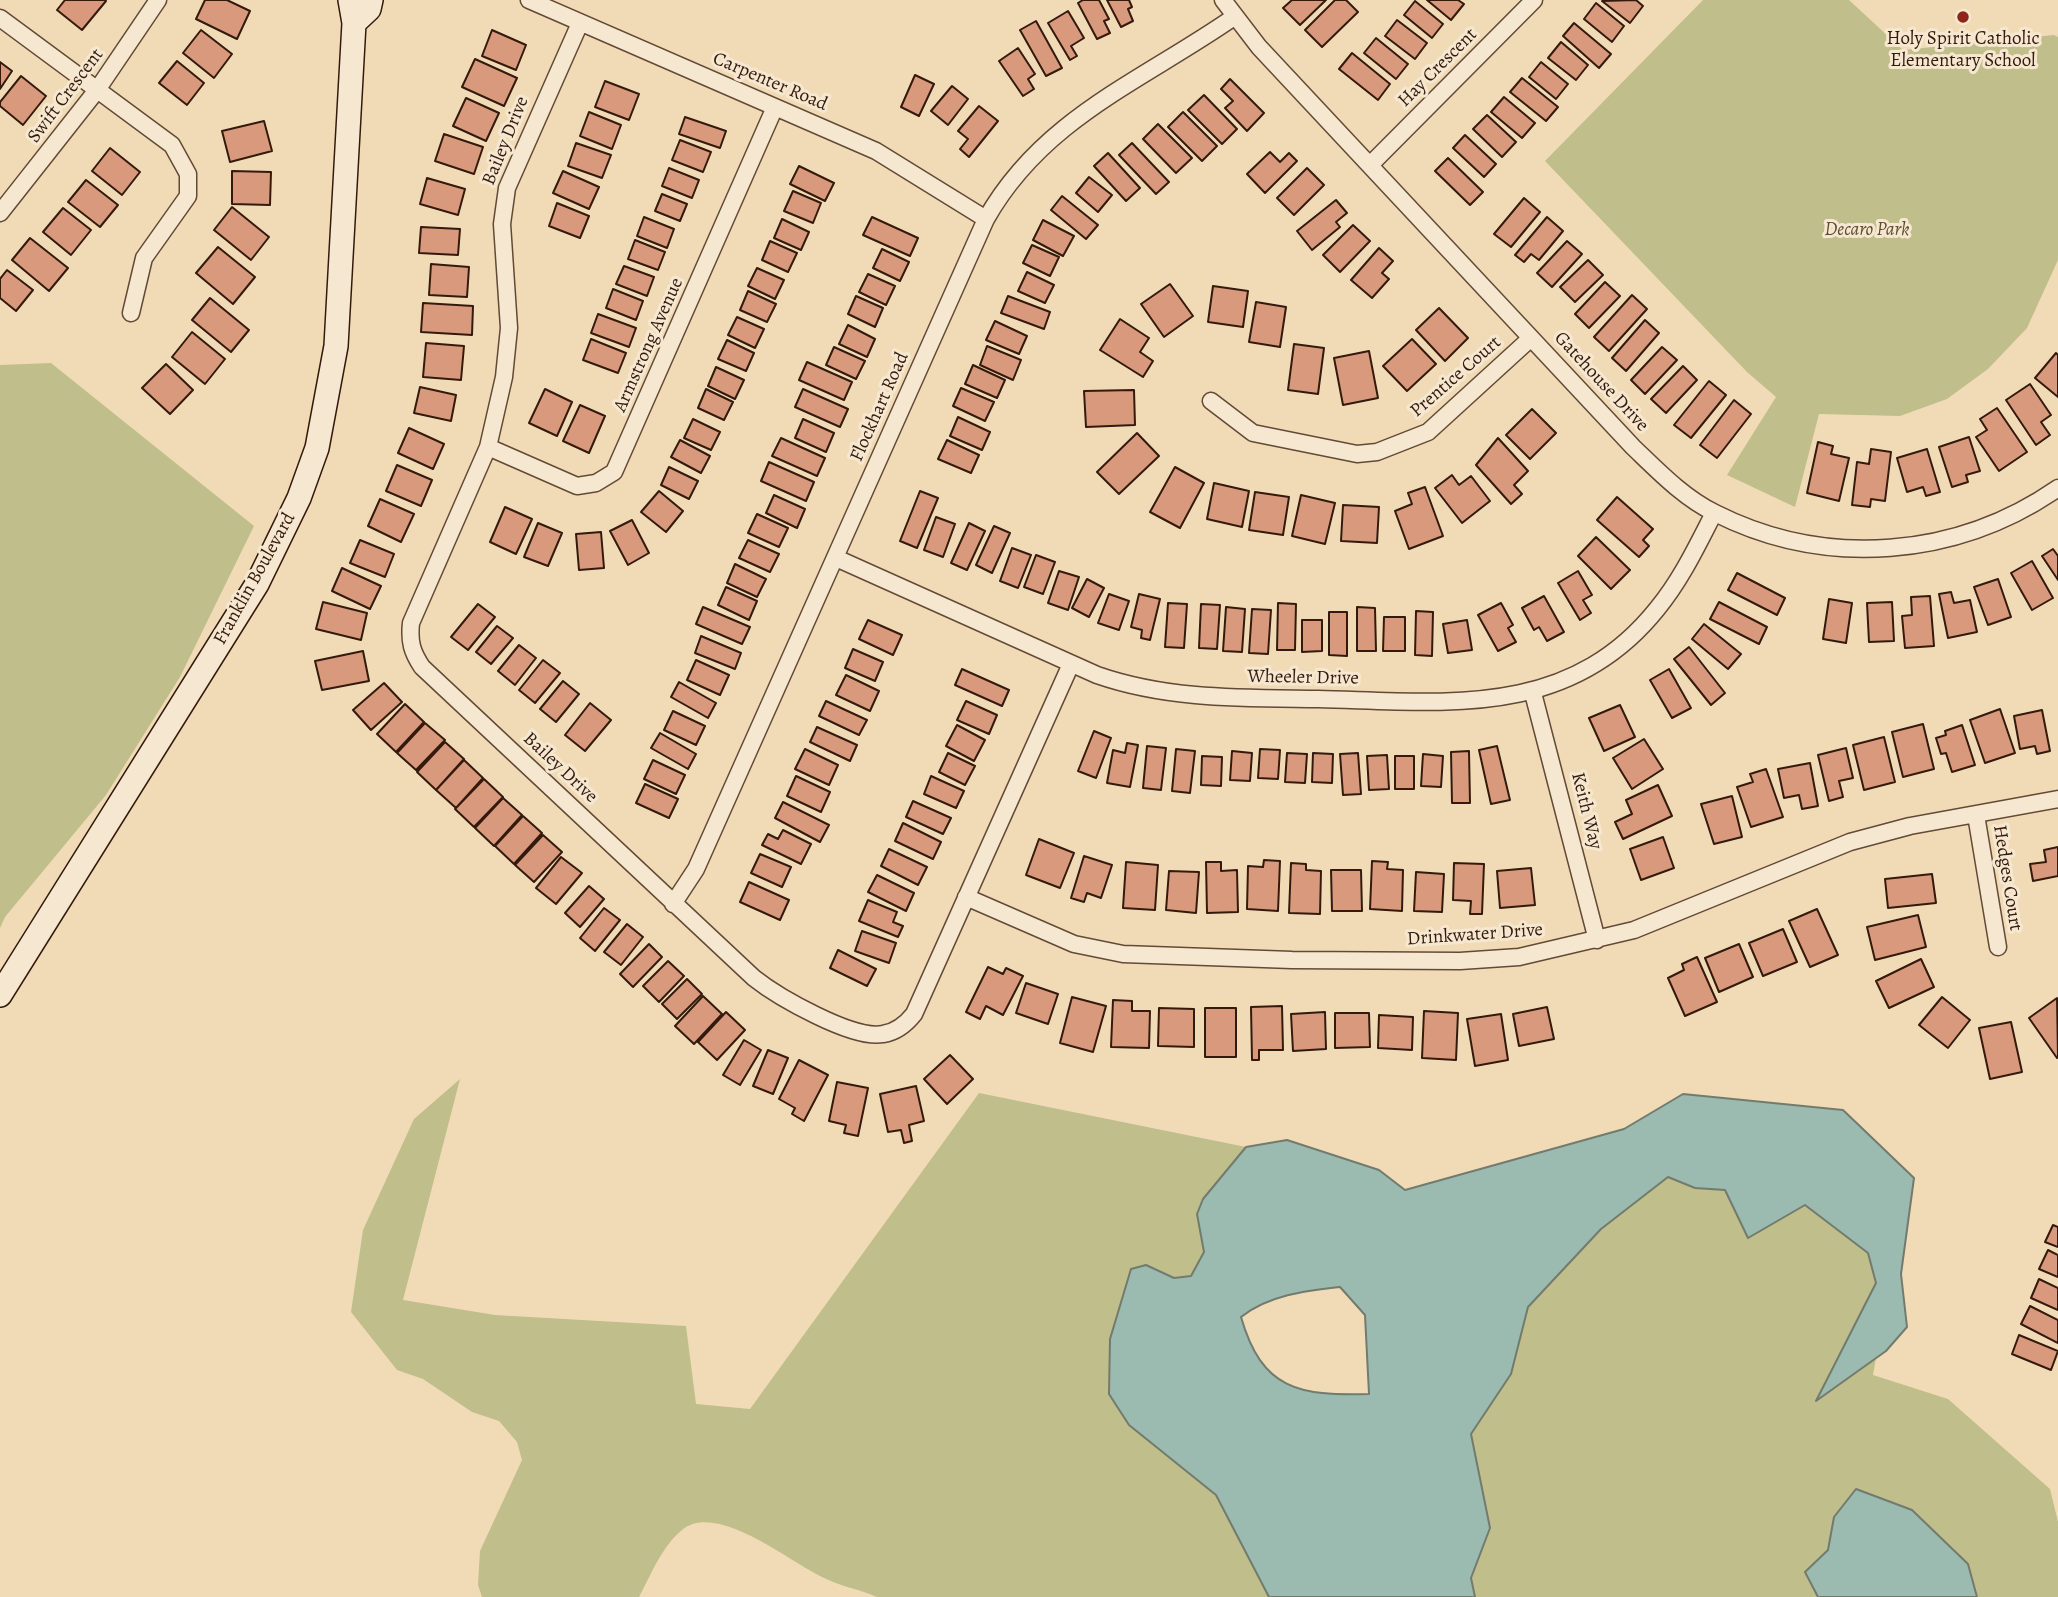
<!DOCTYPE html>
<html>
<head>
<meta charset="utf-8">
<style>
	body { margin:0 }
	canvas { display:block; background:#f1dbb6 }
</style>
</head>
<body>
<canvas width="2058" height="1597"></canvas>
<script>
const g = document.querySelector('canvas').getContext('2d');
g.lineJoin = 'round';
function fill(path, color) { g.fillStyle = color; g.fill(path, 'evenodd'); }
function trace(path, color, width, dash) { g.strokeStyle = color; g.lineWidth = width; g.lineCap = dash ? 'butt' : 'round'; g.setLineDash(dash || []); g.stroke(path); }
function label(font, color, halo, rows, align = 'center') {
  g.font = font + ' Alegreya,serif'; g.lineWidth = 6; g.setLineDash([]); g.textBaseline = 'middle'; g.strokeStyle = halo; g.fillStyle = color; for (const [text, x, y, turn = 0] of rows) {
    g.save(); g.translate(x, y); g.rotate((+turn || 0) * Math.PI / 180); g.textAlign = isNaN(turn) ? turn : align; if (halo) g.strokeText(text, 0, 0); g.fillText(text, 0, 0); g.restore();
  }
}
fill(new Path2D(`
	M1703,0h146l54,50 151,-15 4,2v223l-31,68 -39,41 -41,30 -47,17 -81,-2 -24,93 -68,-32 49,-78 -29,-25 -202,-211z
	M51,363l203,163 -74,151 -74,118 -101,122 -5,11v-563z
	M460,1079l-57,221 92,15 191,11 10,78 54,5 229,-316 267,54 -43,52 -6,15 7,38 -13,24 -17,3 -28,-14 -17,160 87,70 53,102h-392c-18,-8 -38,-11 -55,-20 -32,-15 -106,-76 -140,-47 -20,16 -31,45 -43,67h-157l-4,-12 2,-34 42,-91 -5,-18 -18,-21 -27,-9 -49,-33 -26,-9 -46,-58 12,-82 51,-111z
	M1668,1177l27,11 30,2 80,15 63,48 8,30 -59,117 59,-42 -3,17 75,24 102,90 8,33v75h-81l-9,-33 -134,-47 -6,33 -23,22 13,25h-343l-4,-19 19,-50 -19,-94 40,-60 17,-67 73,-78z`), '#c0be8a');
const water = new Path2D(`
	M1683,1094l160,16 71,68 -13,96 6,53 -21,24 -70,50 60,-118 -8,-30 -63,-48 -57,33 -23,-48 -30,-2 -27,-11 -67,52 -73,78 -17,67 -40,60 19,94 -19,50 4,19h-206l-53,-102 -87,-70 -20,-31 1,-55 21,-70 15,-4 28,13 17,-2 13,-24 -7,-38 6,-15 43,-52 41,-7 92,30 26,20 219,-61zM1340,1287l25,28 4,79c-70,2 -107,-4 -128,-77 28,-22 64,-26 99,-30z
	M1856,1489l56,21 56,54 9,33h-159l-13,-25 23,-22 6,-33z`);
fill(water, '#9bbbb0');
trace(water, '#727b6e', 2);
const building = new Path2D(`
	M65,0h40l1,1 -24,29 -25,-20z
	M205,0h22l23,11 -13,28 -41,-20z
	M1083,0h16l10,19 -5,2 6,12 -13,6 -19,-36z
	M1107,0h22l3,7 -4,2 5,12 -12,6z
	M1292,0h34l-26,25 -17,-17z
	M1335,0h11l12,12 -36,35 -17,-17z
	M1427,0h31l6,4 -13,16z
	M1636,0l7,6 -13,17 -28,-22z
	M1415,1l28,23 -11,14 -28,-23z
	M1596,3l28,23 -12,16 -28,-23z
	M1068,11l16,27 -13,8 6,10 -7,4 -22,-37z
	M1397,20l30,23 -12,16 -30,-23z
	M1036,21l26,47 -16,8 -26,-46z
	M1574,23l37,31 -12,14 -36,-32z
	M201,30l31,24 -18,24 -31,-25z
	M492,30l34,15 -10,25 -34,-14z
	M1376,38l32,26 -12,15 -32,-26z
	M1561,42l27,23 -12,15 -28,-22z
	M1018,48l17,26 -7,5 6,10 -11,7 -24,-35z
	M1352,53l38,31 -12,16 -39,-31z
	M475,59l42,19 -13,28 -42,-19z
	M177,61l27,22 -17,22 -28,-22z
	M0,62l12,9 -12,18z
	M1541,62l27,22 -12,15 -27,-22z
	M915,75l19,9 -15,32 -18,-9z
	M21,76l25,20 -23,29 -23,-19v-4z
	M1522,78l36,29 -12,14 -36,-29z
	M1230,79l34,34 -17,18 -22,-23 8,-7 -12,-12z
	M605,81l34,13 -10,26 -34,-13z
	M952,86l16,13 -20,26 -17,-14z
	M1204,95l33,34 -15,15 -34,-34z
	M1504,97l31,26 -13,15 -31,-26z
	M466,98l33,15 -13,28 -33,-15z
	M979,106l19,15 -29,36 -9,-8 8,-10 -10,-8z
	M589,112l32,13 -9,24 -32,-13z
	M1183,112l34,34 -15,15 -34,-34z
	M1487,115l29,27 -14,15 -29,-28z
	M685,117l41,14 -6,17 -41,-14z
	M264,121l8,30 -42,11 -8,-31z
	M1158,124l34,34 -16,15 -33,-34z
	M444,134l39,13 -9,27 -39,-13z
	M1465,135l31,29 -12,13 -31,-29z
	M680,140l31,12 -8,20 -31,-12z
	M576,143l35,12 -9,23 -34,-12z
	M1132,143l37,39 -13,12 -37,-39z
	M110,148l30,24 -18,23 -30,-24z
	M1270,152l10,10 9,-9 8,8 -32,32 -18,-19z
	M1108,153l32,35 -14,13 -32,-35z
	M1448,158l35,34 -13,13 -35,-34z
	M799,166l35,17 -9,18 -35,-17z
	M669,168l30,12 -7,18 -30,-12z
	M1307,168l17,17 -30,30 -17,-17z
	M232,171l39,1 -1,33 -38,-1z
	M563,171l36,16 -10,22 -36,-16z
	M1089,177l23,18 -14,17 -22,-19z
	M427,178l38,11 -7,26 -38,-11z
	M86,180l32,25 -18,22 -32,-25z
	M793,191l28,12 -8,20 -29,-12z
	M662,194l25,10 -7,17 -25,-10z
	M1062,196l36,29 -12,14 -35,-29z
	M1524,198l16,14 -29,35 -17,-13z
	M1336,200l11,13 -11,9 4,5 -28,23 -15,-19z
	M557,203l32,13 -9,22 -31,-12z
	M232,207l37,30 -18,23 -37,-30z
	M63,208l28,22 -20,25 -28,-23z
	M644,217l30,12 -7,19 -30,-12z
	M872,217l46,21 -8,18 -47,-21z
	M1547,217l16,14 -24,29 -8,-6 -7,8 -9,-7z
	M782,219l27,13 -8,18 -27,-12z
	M1043,220l31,16 -11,20 -30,-16z
	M1353,225l17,16 -30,31 -17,-17z
	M421,227l39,2 -2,26 -39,-2z
	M30,238l38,30 -19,23 -37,-31z
	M635,240l30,12 -7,18 -30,-11z
	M770,241l27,12 -9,19 -26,-12z
	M1567,241l15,13 -30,33 -15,-14z
	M1032,245l27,12 -9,19 -27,-13z
	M218,247l37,30 -22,27 -37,-31z
	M1379,248l14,13 -11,12 7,6 -17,19 -21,-18z
	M882,249l27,13 -9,19 -27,-13z
	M1588,260l15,15 -28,27 -15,-15z
	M431,264l38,3 -2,30 -38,-2z
	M624,266l30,11 -7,19 -31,-12z
	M757,268l27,12 -9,19 -27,-13z
	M7,270l26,20 -17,21 -16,-13v-19z
	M1027,272l27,13 -9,18 -27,-12z
	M868,274l27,12 -9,19 -27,-13z
	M1605,282l15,14 -31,32 -14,-14z
	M1170,284l23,32 -29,21 -23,-33z
	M1213,286l35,5 -5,36 -35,-5z
	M613,289l30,12 -7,19 -30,-12z
	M748,291l28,13 -9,18 -27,-12z
	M1632,295l15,14 -38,42 -15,-14z
	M856,296l27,12 -8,19 -27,-13z
	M1008,296l42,16 -6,17 -43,-16z
	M210,298l39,32 -18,22 -39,-32z
	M1256,302l30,5 -6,40 -31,-5z
	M423,303l50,3 -1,29 -51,-3z
	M1439,308l29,30 -23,23 -29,-31z
	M598,314l38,14 -7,19 -38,-14z
	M737,317l27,12 -9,19 -27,-13z
	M1120,319l29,19 -9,14 13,9 -10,16 -43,-27z
	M1645,320l14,13 -33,38 -14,-13z
	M995,321l32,15 -8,18 -33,-14z
	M848,325l27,14 -8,18 -28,-13z
	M192,332l33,27 -20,25 -33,-27z
	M591,339l35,14 -8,20 -35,-13z
	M1412,339l24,25 -29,27 -24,-25z
	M727,340l27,13 -8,18 -28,-12z
	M426,343l38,3 -3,34 -38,-3z
	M1294,344l30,4 -6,46 -30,-4z
	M987,346l34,14 -8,20 -33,-15z
	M834,347l31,14 -9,18 -30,-14z
	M1662,347l15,13 -32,34 -14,-14z
	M1369,351l9,47 -35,7 -9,-47z
	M2056,353l2,2v42l-23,-19z
	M807,362l45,20 -8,18 -45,-20z
	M166,364l27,26 -23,24 -28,-26z
	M973,365l32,15 -8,18 -32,-14z
	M1683,366l14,14 -31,33 -15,-14z
	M716,367l28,13 -9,19 -27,-13z
	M1709,381l17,14 -35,43 -17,-13z
	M2030,384l21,31 -10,7 9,13 -14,10 -30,-45z
	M420,387l36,8 -5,26 -37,-8z
	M961,388l33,14 -9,19 -32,-15z
	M545,389l27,13 -15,34 -28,-13z
	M706,389l27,13 -9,18 -26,-12z
	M803,389l45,20 -8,18 -45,-20z
	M1134,390l1,35 -49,2 -2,-36z
	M1734,400l17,14 -34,44 -17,-13z
	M580,405l25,11 -16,37 -26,-12z
	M1997,408l30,44 -28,19 -23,-34 11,-7 -7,-11z
	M1532,409l24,24 -26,26 -24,-24z
	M958,417l32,15 -8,18 -32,-14z
	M693,419l27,13 -9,18 -27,-12z
	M803,419l31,14 -8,19 -31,-14z
	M409,428l35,16 -11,25 -35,-16z
	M1137,433l22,23 -40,38 -22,-22z
	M1969,437l11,34 -14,4 2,7 -16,5 -13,-40z
	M781,438l44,20 -8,18 -45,-20z
	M1498,438l30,33 -14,14 8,9 -11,10 -35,-39z
	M680,440l30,16 -9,17 -30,-16z
	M947,440l32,15 -8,18 -33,-14z
	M1818,442l15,4 -2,8 18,4 -10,43 -32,-8z
	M1871,449l20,3 -6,49 -14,-2 -1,8 -18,-2 5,-43 12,2z
	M1927,449l13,43 -14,4 -3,-9 -16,5 -10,-34z
	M769,462l45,20 -8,19 -45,-20z
	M397,465l35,15 -11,26 -35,-15z
	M669,467l29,14 -9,18 -28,-14z
	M1175,467l29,16 -24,45 -30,-16z
	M1452,475l7,10 12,-9 19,25 -28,22 -27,-35z
	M1214,483l35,8 -7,36 -35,-8z
	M1425,487l18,49 -34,13 -14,-38 17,-7 -4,-11z
	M659,491l24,20 -17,21 -25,-20z
	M920,491l18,7 -21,50 -17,-7z
	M1255,492l34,5 -6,38 -34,-5z
	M774,495l31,14 -8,19 -31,-15z
	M1301,495l34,8 -10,41 -33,-8z
	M1617,497l36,32 -10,11 6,6 -10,11 -42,-37z
	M380,499l34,15 -13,28 -33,-16z
	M1343,505l36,2 -2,36 -36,-2z
	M505,507l27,12 -16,35 -26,-12z
	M757,514l31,14 -9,19 -31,-14z
	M936,517l19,7 -12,33 -19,-7z
	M632,520l17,33 -21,12 -18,-34z
	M538,523l24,10 -14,33 -24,-9z
	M969,523l16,8 -18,39 -16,-7z
	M994,526l16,7 -18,40 -16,-8z
	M601,532l3,36 -25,2 -3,-36z
	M1596,537l34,33 -19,19 -33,-33z
	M360,540l34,14 -9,23 -35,-14z
	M748,540l31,14 -9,18 -31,-14z
	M1012,548l19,7 -13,33 -18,-7z
	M2053,549l5,7v24l-16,-24z
	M1036,555l19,7 -12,32 -19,-7z
	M2032,561l21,37 -21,12 -21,-37z
	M735,564l31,15 -9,18 -30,-14z
	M342,568l39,18 -11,23 -38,-18z
	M1059,571l20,6 -11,33 -20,-7z
	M1578,571l14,24 -9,5 8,13 -11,7 -22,-37z
	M1737,573l48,25 -8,17 -49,-25z
	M1087,579l17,9 -15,29 -17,-9z
	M1998,579l13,38 -23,8 -14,-38z
	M726,587l31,14 -8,19 -31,-15z
	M1951,592l3,11 16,-3 7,32 -29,6 -9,-44z
	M1109,594l20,7 -10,29 -21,-7z
	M1139,594l21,5 -10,41 -9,-2 1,-8 -11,-3z
	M1544,596l20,36 -17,9 -8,-14 -5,3 -12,-22z
	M1930,596l4,50 -29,2 -3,-32 10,-1 -1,-18z
	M1829,599l23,4 -6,40 -23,-4z
	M323,602l44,11 -6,27 -45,-11z
	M1719,602l48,25 -8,17 -49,-25z
	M1892,602l2,39 -25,1 -2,-39z
	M1168,603l19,1 -3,44 -19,-1z
	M1278,603l18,1 -1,46h-18z
	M1501,603l12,22 -5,3 8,14 -18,9 -20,-36z
	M478,604l17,13 -27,33 -17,-13z
	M1201,604l19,1 -3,44 -18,-1z
	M703,607l47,20 -8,17 -46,-20z
	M1226,607l19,2 -3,43 -19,-1z
	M1357,607l18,1 1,43h-19z
	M1252,609l19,1 -3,44 -19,-1z
	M1416,611l17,1 -1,44 -17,-1z
	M1329,612h18v44l-18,-1z
	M1384,617h21v34h-22z
	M868,620l34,15 -9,20 -34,-16z
	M1302,620h20v31l-20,1z
	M1467,620l5,30 -24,3 -5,-29z
	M1704,624l37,30 -13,15 -36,-30z
	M497,626l16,12 -22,26 -15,-12z
	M701,636l40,17 -6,16 -40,-16z
	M519,645l17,13 -21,27 -17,-14z
	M1689,647l36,46 -14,12 -37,-46z
	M853,649l30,13 -8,19 -30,-13z
	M363,651l6,30 -47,9 -7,-29z
	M543,660l17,13 -25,30 -16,-13z
	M696,660l33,15 -9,20 -33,-15z
	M962,669l47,21 -7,16 -47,-21z
	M1669,669l22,39 -19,10 -22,-38z
	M846,675l33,16 -9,20 -34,-16z
	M563,681l16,13 -23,28 -16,-13z
	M679,682l37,21 -8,15 -37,-21z
	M384,683l18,19 -31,28 -18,-20z
	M826,701l41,19 -8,15 -40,-19z
	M966,701l31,14 -8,19 -32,-14z
	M590,703l21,17 -26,31 -20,-16z
	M405,704l19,18 -28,30 -19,-18z
	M1620,705l15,32 -31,14 -15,-33z
	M2000,709l15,44 -30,10 -15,-43z
	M2042,710l8,41 -13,3 -2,-8 -15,3 -6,-33z
	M673,711l32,15 -9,19 -32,-15z
	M425,723l20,17 -29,30 -19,-17z
	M1923,724l11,45 -31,8 -11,-45z
	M957,725l28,15 -11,21 -28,-15z
	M1962,725l13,40 -23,7 -6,-19 -5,1 -5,-16 10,-3 -1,-4z
	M817,727l40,18 -7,16 -40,-19z
	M1094,731l17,7 -15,40 -18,-7z
	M660,733l36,21 -8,15 -37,-21z
	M1884,737l11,45 -31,8 -11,-45z
	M1644,739l19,30 -31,20 -19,-31z
	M445,742l19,17 -28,31 -19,-18z
	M1127,743l11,2 -8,42 -23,-4 6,-33 12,3z
	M1147,746l19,2 -5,42 -18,-2z
	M1497,746l13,54 -19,4 -12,-54z
	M1846,748l7,30 -14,3 4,16 -14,4 -11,-46z
	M805,749l33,16 -9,20 -34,-16z
	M1176,749l19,2 -5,42 -18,-2z
	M1260,749l20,1 -2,29 -20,-1z
	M1232,751l20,2 -2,28 -20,-1z
	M1469,751l1,52h-18l-1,-51z
	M948,753l27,13 -10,19 -26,-13z
	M1287,753l20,1 -2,29 -20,-1z
	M1313,753l20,1 -1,29 -20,-1z
	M1358,753l3,41 -18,1 -3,-41z
	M1423,754l20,2 -2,31 -20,-1z
	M1387,755l2,34 -20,1 -2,-34z
	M1202,756l20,1 -1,29 -20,-1z
	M1395,756h19v33h-19z
	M464,760l19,18 -27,30 -20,-18z
	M653,760l32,15 -9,19 -32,-15z
	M1810,763l8,43 -16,3 -3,-14 -15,3 -6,-29z
	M1766,769l17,48 -32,10 -14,-40 16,-5 -3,-8z
	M796,776l34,16 -9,20 -34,-16z
	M931,776l33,15 -8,17 -32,-14z
	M484,779l19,18 -29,30 -19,-18z
	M645,784l33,15 -9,19 -33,-15z
	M1658,785l14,31 -49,23 -8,-17 17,-8 -6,-14z
	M1732,796l10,41 -28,7 -13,-40z
	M503,798l19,17 -28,31 -19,-18z
	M913,801l38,17 -8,16 -37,-17z
	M783,802l46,23 -9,17 -45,-24z
	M523,816l19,17 -28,31 -19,-18z
	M903,823l38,19 -8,17 -38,-18z
	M783,830l28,14 -10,20 -39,-19 6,-11 10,5z
	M543,835l19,17 -28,30 -19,-17z
	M1663,837l11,31 -33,12 -11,-31z
	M1039,839l35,14 -14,35 -34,-13z
	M2058,847v29l-25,5 -3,-17 16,-2 -2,-12z
	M889,849l38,18 -9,18 -37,-19z
	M760,854l31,13 -9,20 -31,-14z
	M1084,856l28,9 -11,33 -14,-5 -3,9 -13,-4z
	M561,857l21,16 -26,31 -20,-16z
	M1264,860l16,1 -2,50 -31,-2 1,-43 15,1z
	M1372,861l16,1 -1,7 16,1 -1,41 -32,-2z
	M1126,862l32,3 -3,45 -32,-2z
	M1206,862h15v9l16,-1 1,42 -31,1z
	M1291,863l15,1v6l15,1 -1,43 -31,-1z
	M1454,863l30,1 -2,50h-12l1,-13 -18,-1z
	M1531,868l4,37 -35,3 -3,-37z
	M1331,870h30l1,41h-30z
	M1169,871l30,1 -3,41 -30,-3z
	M1416,872l28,2 -2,38 -28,-1z
	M1932,874l4,29 -48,5 -3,-29z
	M877,875l37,18 -8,18 -38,-19z
	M749,882l40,18 -9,20 -40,-18z
	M589,886l15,13 -24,28 -15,-14z
	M868,900l29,12 -4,10 10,4 -5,11 -39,-16z
	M604,908l16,12 -25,31 -15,-13z
	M1817,909l21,46 -28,12 -21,-46z
	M1918,915l8,32 -51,13 -8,-33z
	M627,924l16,13 -22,28 -17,-13z
	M1783,929l14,33 -34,14 -14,-33z
	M862,931l34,12 -7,20 -34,-12z
	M649,944l13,13 -29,30 -13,-13z
	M1739,944l14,33 -34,15 -14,-34z
	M838,950l38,19 -9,17 -37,-18z
	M1697,957l20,45 -32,14 -17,-38 16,-8 -2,-6z
	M1921,959l13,28 -45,21 -13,-27z
	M668,961l16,15 -25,26 -16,-16z
	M988,967l15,7 3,-6 17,8 -20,39 -17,-9 -6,13 -14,-7z
	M687,979l15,15 -25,25 -15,-15z
	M1026,983l32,11 -10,30 -32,-11z
	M703,996l19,18 -28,30 -19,-18z
	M1072,997l34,9 -13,46 -33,-9z
	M1942,997l28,23 -22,28 -29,-23z
	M2057,998l1,59 -1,1 -28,-40z
	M1113,1000l19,1v10h18l-1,37 -38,-1z
	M1282,1006l1,44h-24v10h-7l-1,-53z
	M1547,1007l7,32 -35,7 -6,-32z
	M1159,1008l35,1v38l-36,-1z
	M1205,1008h31v49h-31z
	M1424,1011l34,2 -2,47 -34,-2z
	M726,1012l19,18 -28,30 -19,-18z
	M1325,1012l1,37 -33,2 -2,-37z
	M1335,1013h34l1,34 -35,1z
	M1501,1014l7,46 -33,6 -8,-47z
	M1379,1015l34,2 -1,33 -34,-2z
	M2011,1022l11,50 -32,7 -11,-51z
	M744,1040l17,10 -21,35 -17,-10z
	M768,1050l20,8 -15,36 -20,-8z
	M950,1055l23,24 -26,25 -23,-25z
	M799,1060l29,15 -24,46 -12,-7 3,-6 -16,-9z
	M837,1082l31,6 -10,48 -14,-3 2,-8 -17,-4z
	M916,1086l8,35 -15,4 3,16 -8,2 -3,-13 -13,2 -8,-38z
	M2053,1225l5,2v20l-13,-5z
	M2048,1250l10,5v22l-19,-8z
	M2039,1279l19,9v22l-27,-12z
	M2030,1306l28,14v23l-37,-19z
	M2019,1335l39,16 -7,19 -39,-16z`);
fill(building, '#d8997d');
trace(building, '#341a0c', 2);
const street = new Path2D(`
	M529,0l347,151 110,68
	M1223,0l36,47 374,400c25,24 51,51 82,66 111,56 242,45 343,-25
	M0,18l172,127 16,29v22l-44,62 -13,55
	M580,23l-73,165 -5,36 7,104 -5,49 -16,70 -77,176c-2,19 1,29 11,44l332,311c24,19 99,62 129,56 14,-2 23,-10 31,-20l157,-350
	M1371,164l163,-164
	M0,213l97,-123 61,-90
	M1211,401l42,32 104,21 20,-2 51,-20 103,-94
	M488,447l89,39 19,-3 18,-11 161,-365
	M836,558l261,117c72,25 146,23 221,24 126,3 250,21 339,-90 24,-29 40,-63 57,-96
	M1533,693l64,247
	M1976,815l22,132
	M966,897l108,47 49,10 169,6 168,1 59,-4 115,-27 216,-88 60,-16 148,-27
	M673,904l23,-35 290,-650c57,-101 156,-138 248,-202`);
const secondary = new Path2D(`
	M354,23l15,-14 2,-9
	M0,995l257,-411 42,-86 18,-50 19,-102 18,-323 -4,-23`);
trace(street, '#634a36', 19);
trace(secondary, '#341a0c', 26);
trace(street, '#f6e8d0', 16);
trace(secondary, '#f6e8d0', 23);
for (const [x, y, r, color] of [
	[1963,17,7,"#8f2418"]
]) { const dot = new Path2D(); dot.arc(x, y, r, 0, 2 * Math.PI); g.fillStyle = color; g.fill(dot); trace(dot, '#f6e8d0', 2.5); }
label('19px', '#341a0c', '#f6e8d0', [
	["Holy Spirit Catholic",1963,39],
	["Elementary School",1963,61]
]);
label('19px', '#341a0c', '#f6e8d0', [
	["Hay Crescent",1438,68,-45],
	["Carpenter Road",770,82,23],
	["Swift Crescent",66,96,-53],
	["Bailey Drive",506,141,-68],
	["Armstrong Avenue",649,345,-66],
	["Prentice Court",1456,377,-41],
	["Gatehouse Drive",1601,382,47],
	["Flockhart Road",880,407,-66],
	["Franklin Boulevard",255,579,-61],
	["Wheeler Drive",1303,678,1],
	["Bailey Drive",560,768,43],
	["Keith Way",1586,811,76],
	["Hedges Court",2007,878,81],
	["Drinkwater Drive",1475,935,-4]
]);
label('italic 19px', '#5e4b32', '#f6e8d0', [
	["Decaro Park",1867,230]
]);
</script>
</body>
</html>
